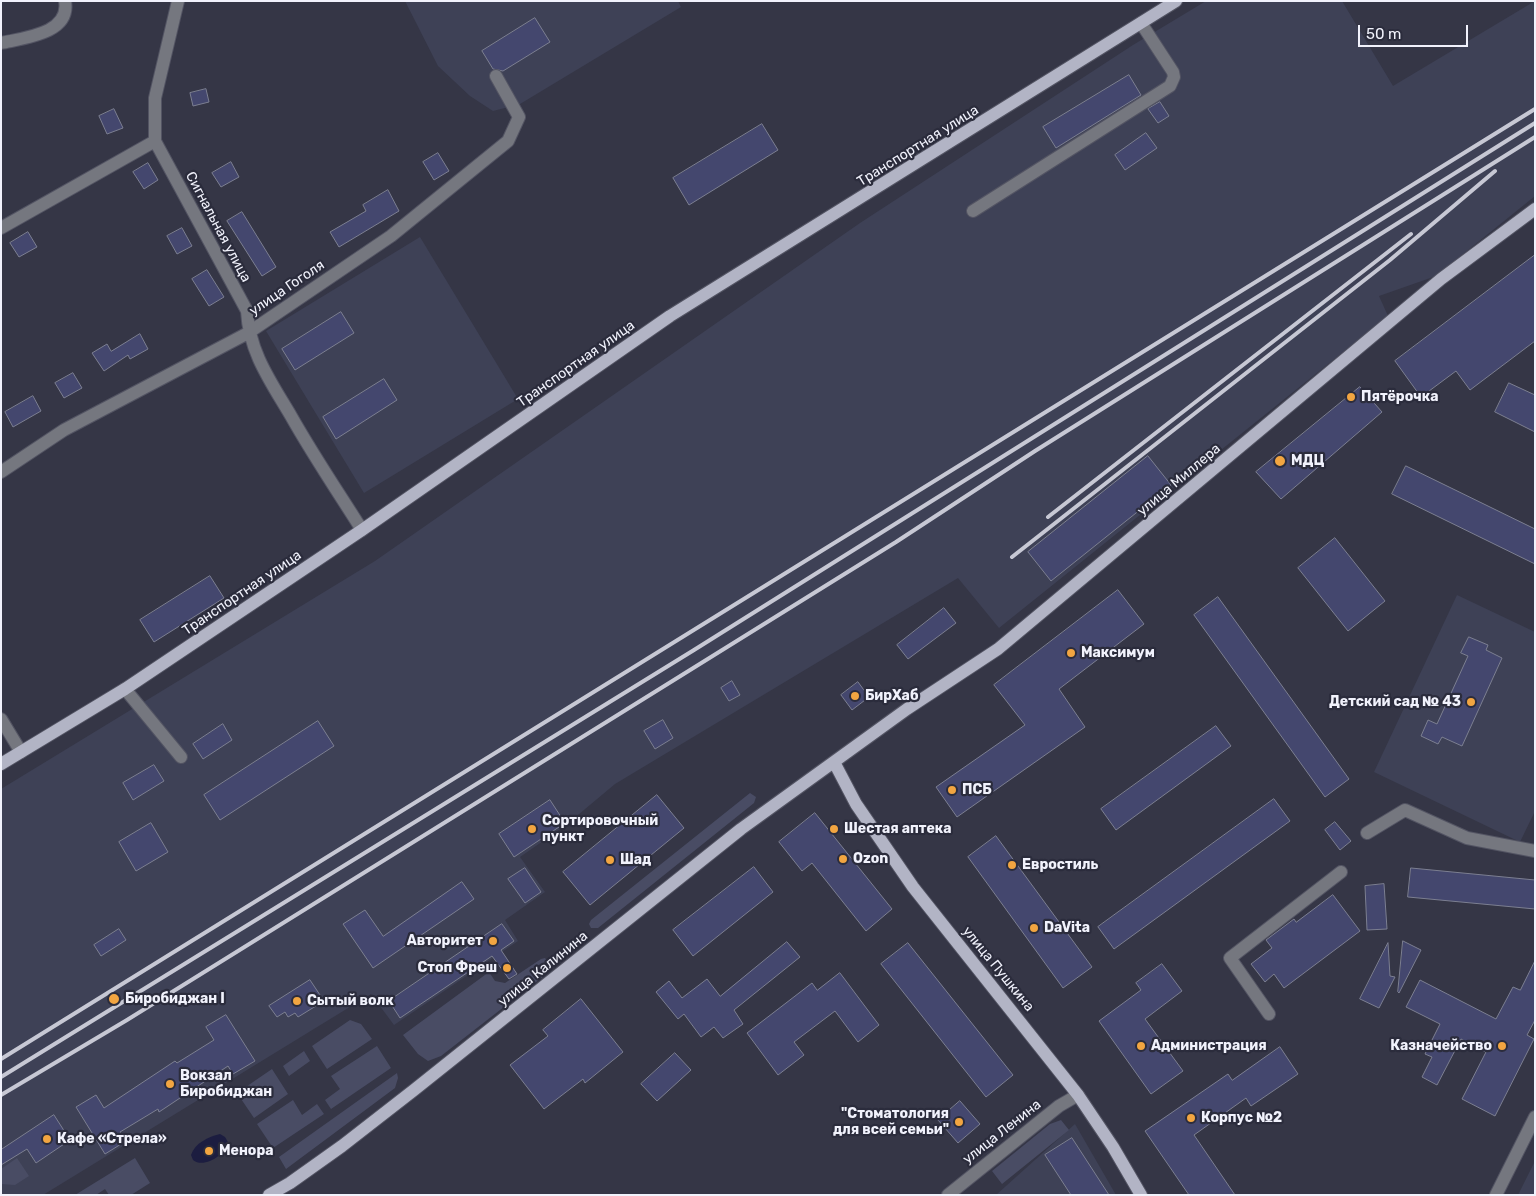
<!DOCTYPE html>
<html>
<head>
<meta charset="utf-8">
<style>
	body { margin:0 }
	#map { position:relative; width:1536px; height:1196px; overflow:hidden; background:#353646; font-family:Rubik,sans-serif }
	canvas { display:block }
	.frame { position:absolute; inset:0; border:2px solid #f1f2fc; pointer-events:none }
	.scale { position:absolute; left:1358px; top:25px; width:110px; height:22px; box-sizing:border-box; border:2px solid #f1f2fc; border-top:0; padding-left:6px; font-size:15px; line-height:18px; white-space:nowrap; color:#f1f2fc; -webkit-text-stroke:4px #2b2c3c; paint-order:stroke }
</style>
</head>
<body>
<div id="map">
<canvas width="1536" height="1196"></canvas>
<div class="frame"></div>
<div class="scale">50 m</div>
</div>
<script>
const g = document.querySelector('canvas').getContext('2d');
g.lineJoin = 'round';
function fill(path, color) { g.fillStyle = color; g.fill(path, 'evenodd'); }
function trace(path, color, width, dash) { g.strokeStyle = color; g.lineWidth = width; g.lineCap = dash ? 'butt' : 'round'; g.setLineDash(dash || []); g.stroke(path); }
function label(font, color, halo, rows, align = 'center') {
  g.font = font + ' Rubik,sans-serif'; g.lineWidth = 4.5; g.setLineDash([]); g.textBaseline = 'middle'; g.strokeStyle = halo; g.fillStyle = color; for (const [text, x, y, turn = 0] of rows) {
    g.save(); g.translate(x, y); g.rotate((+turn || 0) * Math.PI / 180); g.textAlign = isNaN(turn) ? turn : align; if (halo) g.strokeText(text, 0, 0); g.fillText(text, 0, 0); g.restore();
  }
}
fill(new Path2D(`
	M405,1h273l3,6 -161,97 -27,7 -23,-15 -32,-30z
	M1206,1h136l51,85 142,-85v195l-99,80 -57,20 9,20 -389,312 -41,-50 -343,206 -49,41 -46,32 25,35 -40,28 13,21 -124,84 -23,-31 -328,201h-42v-406l374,-228 485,-338 273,-178z
	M420,237l98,162 -154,94 -98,-162z
	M1457,595l78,37v179l-15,31 -146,-70z
	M1075,1124l41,71h-120z
	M1535,1161v34h-17z`), '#3e4156');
fill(new Path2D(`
	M750,793l6,4 -2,6 -156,125h-7l-2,-4 2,-4z
	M545,958l6,8 -1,5 -109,85 -13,5 -10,-7 -15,-19 86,-63 6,9 10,2 36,-24z
	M350,1020l11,4 11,15 -45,30 -15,-23z
	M377,1046l14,22 -60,41 -6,-9 15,-11 -9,-13z
	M304,1051l6,10 -21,15 -6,-10z
	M272,1069l16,25 -34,24 -17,-25z
	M397,1073l1,5 -3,10 -109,81 -7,-12z
	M293,1100l9,15 15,-11 7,10 -51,34 -16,-24z
	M1061,1120l8,10 -67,54 -10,-13 58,-47z
	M17,1158l12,18 -14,9 -14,-1v-15z
	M135,1158l15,25 -19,12h-22l-4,-6 -9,6h-21z`), '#494c64');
fill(new Path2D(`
	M220,1134l5,3 3,5c-3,13 -24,27 -35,18l-2,-5c4,-12 17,-18 29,-21z`), '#1c1d40');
const building = new Path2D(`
	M535,18l15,24 -47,29 -10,-2 -11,-18z
	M1129,75l12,20 -85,53 -13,-21z
	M206,89l3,13 -16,4 -3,-13z
	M1160,102l9,14 -11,7 -10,-14z
	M114,109l9,19 -16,6 -8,-18z
	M762,124l16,26 -89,55 -16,-27z
	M1146,133l11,15 -32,22 -10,-15z
	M438,153l11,18 -15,9 -11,-18z
	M231,162l8,15 -18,10 -9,-14z
	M148,163l10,17 -14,9 -11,-17z
	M388,190l11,21 -60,36 -9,-15 36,-21 -3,-6z
	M242,212l34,55 -14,9 -35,-55z
	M182,228l10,18 -15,8 -10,-18z
	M28,232l9,15 -18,10 -9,-14z
	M1535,255v86l-65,49 -14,-19 -35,26 -26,-36z
	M207,270l17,27 -15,9 -17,-27z
	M341,312l13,21 -59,37 -13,-21z
	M140,334l8,15 -18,10 -2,-4 -24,16 -12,-18 15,-9 4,7z
	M73,373l9,15 -18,10 -9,-15z
	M384,379l13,21 -61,39 -13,-22z
	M1509,383l26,12v37l-40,-20z
	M1360,387l22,25 -101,87 -25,-27z
	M33,396l8,15 -28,16 -8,-15z
	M1148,456l23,29 -120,96 -23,-29z
	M1406,466l129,63v35l-143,-70z
	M1335,538l50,63 -37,30 -50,-63z
	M210,576l14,22 -70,44 -14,-22z
	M1118,590l26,34 -85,65 26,38 -128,90 -21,-30 89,-62 -31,-40z
	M1218,597l131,182 -24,18 -131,-182z
	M944,608l12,15 -48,36 -11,-14z
	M1469,637l19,8 -2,5 16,8 -40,88 -20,-9 -4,7 -17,-8 7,-16 9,4 31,-68 -7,-3z
	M732,681l8,14 -11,6 -8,-13z
	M858,682l11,15 -17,13 -11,-15z
	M663,720l10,18 -18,11 -11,-18z
	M318,721l16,25 -114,74 -16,-25z
	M223,724l9,16 -29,19 -10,-15z
	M1216,726l15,20 -115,84 -15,-21z
	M154,765l10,16 -31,19 -10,-17z
	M657,795l27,33 -94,77 -27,-33z
	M1274,799l16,22 -176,128 -16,-22z
	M550,800l15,23 -51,34 -15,-23z
	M815,813l77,96 -26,22 -54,-68 -10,8 -23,-29z
	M1335,822l16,19 -11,9 -15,-20z
	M151,823l17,29 -32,19 -17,-29z
	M996,836l96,131 -29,21 -95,-131z
	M754,867l19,25 -80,64 -20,-26z
	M525,868l16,24 -16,11 -17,-24z
	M1411,868l124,12v29l-127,-12z
	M462,882l12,17 -101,69 -30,-44 22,-14 18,26z
	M1384,884l3,45 -20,1 -2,-44z
	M1333,895l27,36 -76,57 -10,-14 -9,8 -14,-18 21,-16 -6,-8 28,-21 2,3z
	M502,924l12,17 -13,9 16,24 -8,5 -17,-23 -92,62 -11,-17z
	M119,929l7,11 -25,16 -7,-11z
	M1403,941l18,9 -22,43 -1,-1z
	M787,942l13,15 -66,53 9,14 -20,14 -9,-11 -13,10 -17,-23 -6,5 -22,-27 13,-11 13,17 25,-19 13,17z
	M908,943l105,132 -27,22 -105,-133z
	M1388,943l2,33 5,1 -16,31 -19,-9z
	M1535,961v59l-8,15 7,4 -39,77 -33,-17 24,-47 -25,-13 -24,46 -15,-8 10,-20 -7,-3 15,-30 -34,-17 14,-27 76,39 17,-32 7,3z
	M1162,964l20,27 -37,28 38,52 -32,23 -52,-73 42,-31 -5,-7z
	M840,973l39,52 -21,17 -23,-31 -41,31 10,13 -26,20 -31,-42 65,-50 5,7z
	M310,980l14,21 -26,16 -3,-4 -7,4 -3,-5 -8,5 -8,-11z
	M581,999l42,53 -38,31 -2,-4 -39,30 -34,-44 38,-29 -5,-6z
	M226,1015l29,46 -22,13 -5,-8 -69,46 -1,-3 -38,23 6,9 -21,13 -29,-47 20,-12 8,13 71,-47 2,2 37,-23 -8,-13z
	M1280,1047l18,27 -47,32 -5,-8 -52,37 41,60h-46l-44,-64 83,-57 4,6z
	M675,1053l16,17 -34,31 -16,-17z
	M960,1101l20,23 -22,19 -20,-23z
	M54,1115l16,25 -34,23 -9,-14 -26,16v-15z
	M1072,1138l37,57h-38l-26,-40z`);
fill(building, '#44476e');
trace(building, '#7c7f91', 1);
const minor = new Path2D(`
	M178,1l-23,97v43l92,170c2,41 24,71 44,105 22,39 47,76 71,114
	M1,43c22,-5 70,-9 64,-42
	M973,211l197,-125 4,-9 -1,-5 -32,-49
	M1,228l154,-87
	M1,472l63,-42 184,-97 143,-97 117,-95 11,-24 -23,-41
	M125,689l56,68
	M1,719l20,33
	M1367,833l38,-23 62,28 68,13
	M1269,1014l-39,-56 111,-86
	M948,1195l111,-89 19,-11
	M1496,1195l39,-78`);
const major = new Path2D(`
	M834,762l22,42 57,83 165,208 35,52 28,48
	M1,764l124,-75 237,-159 308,-214 506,-315
	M269,1195l21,-12 52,-37 72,-56 327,-261 166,-120 91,-60 443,-370 94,-70`);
trace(minor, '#535463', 14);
trace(major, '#535463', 14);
trace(minor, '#75777f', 12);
trace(major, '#b2b4c5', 12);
trace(new Path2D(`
	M1048,517l363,-283
	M1012,557l378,-297 105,-89
	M1,1059l1534,-950
	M1,1077l693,-427 841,-527
	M1,1095l126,-75 769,-478 139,-91 500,-314`), '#c7c8d4', 4);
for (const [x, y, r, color] of [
	[1351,397,5,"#f2a541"],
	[1280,461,6,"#f2a541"],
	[1071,653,5,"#f2a541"],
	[855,696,5,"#f2a541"],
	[1471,702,5,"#f2a541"],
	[952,790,5,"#f2a541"],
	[532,829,5,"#f2a541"],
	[834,829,5,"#f2a541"],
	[843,859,5,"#f2a541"],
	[610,860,5,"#f2a541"],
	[1012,865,5,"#f2a541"],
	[1034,928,5,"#f2a541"],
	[493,941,5,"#f2a541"],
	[507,968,5,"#f2a541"],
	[114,999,6,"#f2a541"],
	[297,1001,5,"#f2a541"],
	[1141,1046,5,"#f2a541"],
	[1502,1046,5,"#f2a541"],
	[170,1084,5,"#f2a541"],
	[1191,1118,5,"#f2a541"],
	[959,1122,5,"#f2a541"],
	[47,1139,5,"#f2a541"],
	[209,1151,5,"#f2a541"]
]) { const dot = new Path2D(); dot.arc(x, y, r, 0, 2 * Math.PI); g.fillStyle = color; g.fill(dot); trace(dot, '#2b2c3c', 2); }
label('14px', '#f1f2fc', '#2b2c3c', [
	["Транспортная улица",918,146,-32],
	["Сигнальная улица",218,227,62],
	["улица Гоголя",287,288,-34],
	["Транспортная улица",576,364,-35],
	["улица Миллера",1179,480,-40],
	["Транспортная улица",242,593,-34],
	["улица Калинина",543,969,-39],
	["улица Пушкина",998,969,51],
	["улица Ленина",1002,1132,-38]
]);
label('bold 14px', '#f1f2fc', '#2b2c3c', [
	["Пятёрочка",1361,397],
	["МДЦ",1291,461],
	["Максимум",1081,653],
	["БирХаб",865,696],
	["Детский сад № 43",1461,702,"right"],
	["ПСБ",962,790],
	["Сортировочный",542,821],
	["пункт",542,837],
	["Шестая аптека",844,829],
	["Ozon",853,859],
	["Шад",620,860],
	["Евростиль",1022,865],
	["DaVita",1044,928],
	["Авторитет",483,941,"right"],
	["Стоп Фреш",497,968,"right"],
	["Биробиджан I",125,999],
	["Сытый волк",307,1001],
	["Администрация",1151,1046],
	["Казначейство",1492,1046,"right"],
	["Вокзал",180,1076],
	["Биробиджан",180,1092],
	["\"Стоматология",949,1114,"right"],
	["для всей семьи\"",949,1130,"right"],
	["Корпус №2",1201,1118],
	["Кафе «Стрела»",57,1139],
	["Менора",219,1151]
], 'left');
</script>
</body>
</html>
